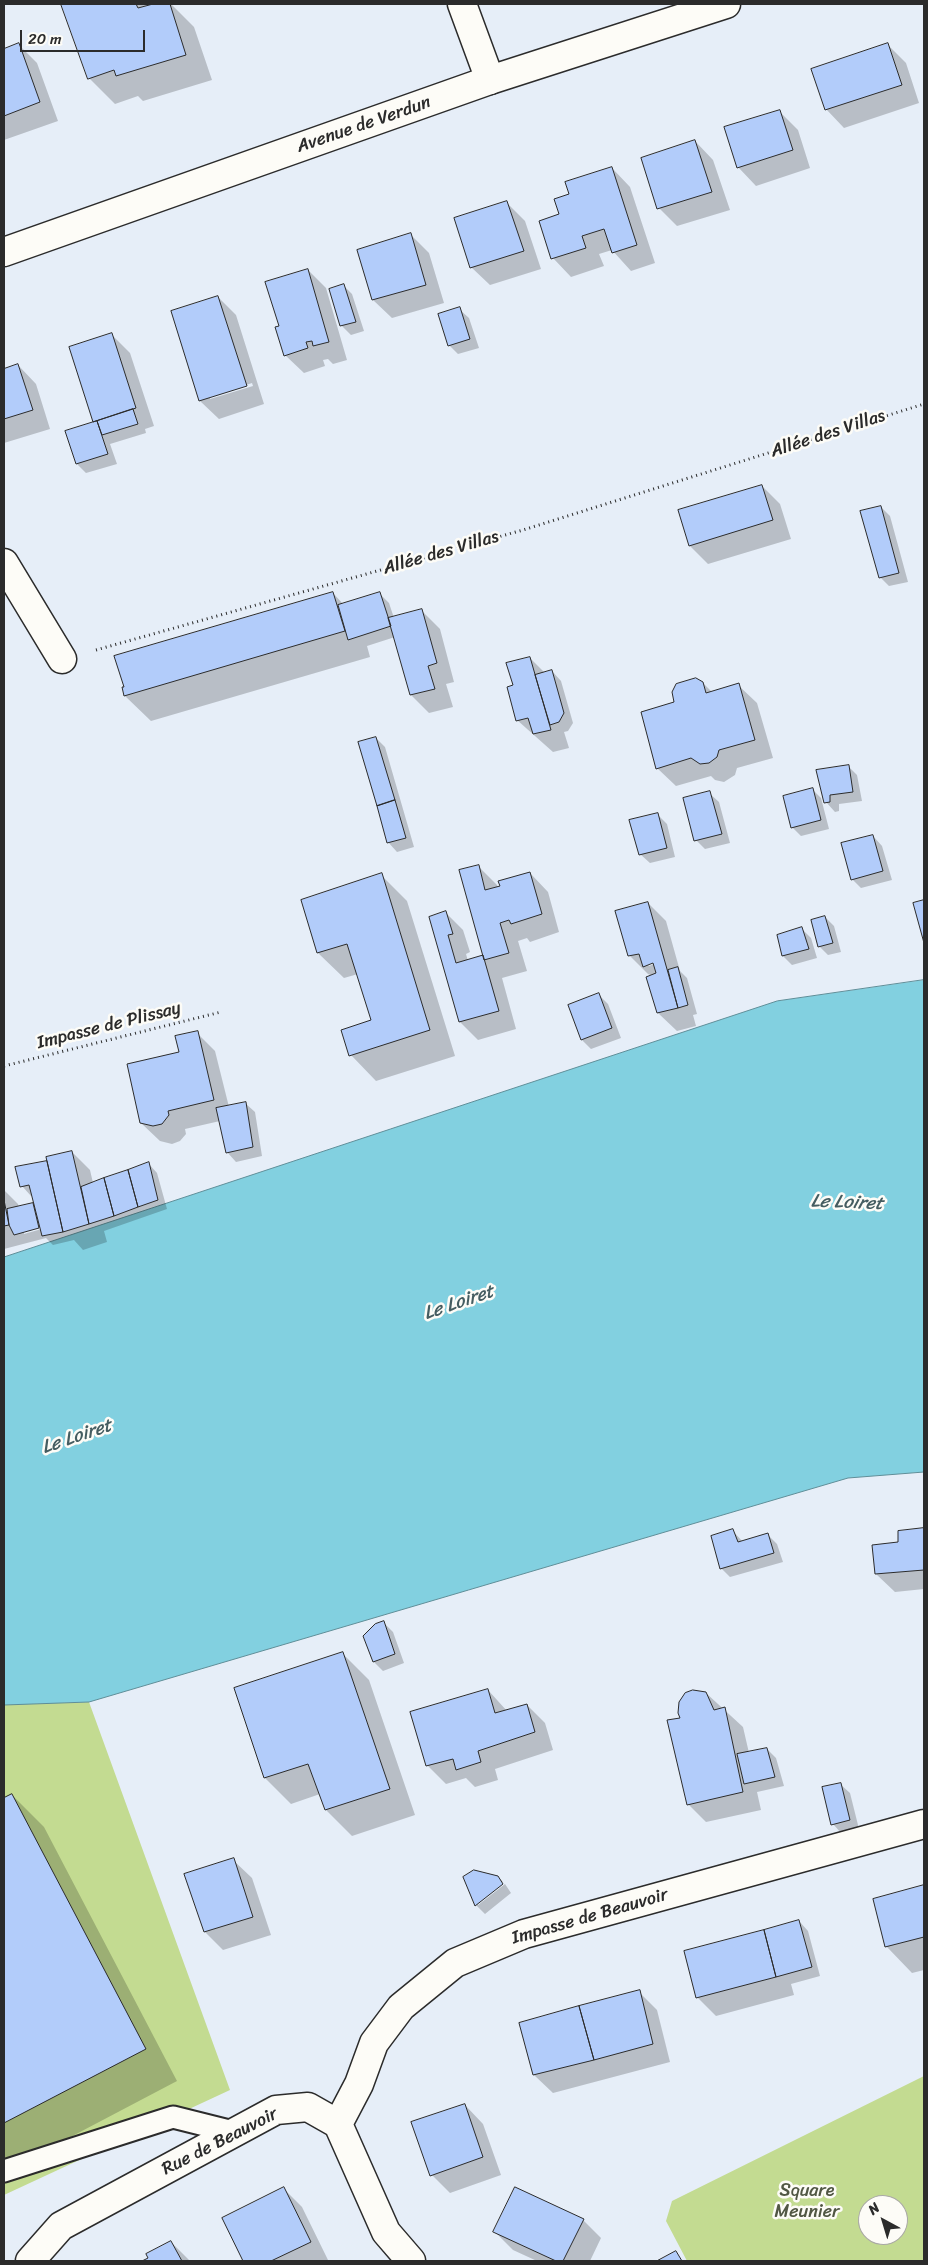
<!DOCTYPE html>
<html>
<head>
<meta charset="utf-8">
<style>
	body { margin:0 }
	#map { position:relative; width:928px; height:2265px; overflow:hidden; background:#e6eef8; font-family:Sriracha,sans-serif }
	canvas { display:block }
	.frame { position:absolute; inset:0; border:5px solid #2b2b2b; pointer-events:none }
	.north { position:absolute; left:858px; top:2195px; width:50px; height:50px; box-sizing:border-box; background:#fdfcf7; border:1px solid #a9a8a5; border-radius:50%; rotate:321deg; font-size:14px; font-weight:700; line-height:20px; text-align:center; color:#2b2b2b }
	.north::after { content:''; display:block; margin:auto; width:18px; height:22px; background:#2b2b2b; clip-path:polygon(50% 0,100% 100%,50% 72%,0 100%) }
	.scale { position:absolute; left:20px; top:30px; width:125px; height:22px; box-sizing:border-box; border:2px solid #2b2b2b; border-top:0; padding-left:6px; font-size:15px; line-height:18px; white-space:nowrap; color:#2b2b2b; -webkit-text-stroke:4px #fdfcf7; paint-order:stroke }
</style>
</head>
<body>
<div id="map">
<canvas width="928" height="2265"></canvas>
<div class="frame"></div>
<div class="north">N</div>
<div class="scale">20 m</div>
</div>
<script>
const g = document.querySelector('canvas').getContext('2d');
g.lineJoin = 'round';
function fill(path, color) { g.fillStyle = color; g.fill(path, 'evenodd'); }
function trace(path, color, width, dash) { g.strokeStyle = color; g.lineWidth = width; g.lineCap = dash ? 'butt' : 'round'; g.setLineDash(dash || []); g.stroke(path); }
function label(font, color, halo, rows, align = 'center') {
  g.font = font + ' Sriracha,sans-serif'; g.lineWidth = 5; g.setLineDash([]); g.textBaseline = 'middle'; g.strokeStyle = halo; g.fillStyle = color; for (const [text, x, y, turn = 0] of rows) {
    g.save(); g.translate(x, y); g.rotate((+turn || 0) * Math.PI / 180); g.textAlign = isNaN(turn) ? turn : align; if (halo) g.strokeText(text, 0, 0); g.fillText(text, 0, 0); g.restore();
  }
}
fill(new Path2D(`
	M89,1702l141,388 -226,105v-491z
	M924,2076v185h-237l-21,-40 6,-20zM868,2205h30v30h-30z`), '#c3db91');
const water = new Path2D(`
	M924,980v492l-76,6 -759,224 -85,3v-448l773,-256z`);
fill(water, '#82d0e0');
trace(water, '#5f8e98', 1);
fill(new Path2D(`
	M63,4h87l2,1 19,-1 23,23 18,53 -69,21 -5,-5 -23,8 -26,-26z
	M19,45l18,18 21,58 -54,19v-90z
	M888,45l18,18 13,40 -75,25 -18,-19z
	M779,111l19,19 12,38 -54,18 -18,-19z
	M695,141l18,19 17,50 -53,16 -18,-18z
	M612,168l18,19 25,76 -24,8 -19,-21 -13,4 5,12 -33,11 -18,-19 8,-43z
	M507,203l18,18 16,48 -51,16 -19,-18z
	M411,235l18,18 15,50 -52,15 -19,-18 -14,-49z
	M308,270l18,18 21,72 -14,4 -5,-5 -5,1 2,6 -21,7 -19,-18 -4,-28z
	M343,285l9,9 12,37 -13,4 -9,-9 -11,-36z
	M218,297l18,18 28,89 -45,15 -19,-18 -27,-89zM252,383l1,3 -43,13v-2z
	M459,309l10,9 10,30 -21,6 -9,-9z
	M111,334l19,19 24,73 -9,3 1,4 -36,11 7,20 -31,9 -9,-9 -10,-32 28,-9 -24,-75z
	M18,365l18,19 14,45 -46,14v-73z
	M762,486l18,18 11,35 -83,25 -18,-18z
	M881,507l9,9 18,66 -19,4 -9,-9z
	M333,593l11,12 36,-11 9,9 5,15 28,-7 18,18 14,53 -8,2 7,23 -24,6 -18,-18 -16,-58 -28,9 3,11 -219,64 -26,-25z
	M530,658l15,15 7,-2 9,10 12,42 -5,8 -4,1 5,16 -16,4 -36,-32 -3,-34z
	M703,683l9,9 26,-7 19,18 16,55 -36,10 -2,7 -11,7 -9,-2 -4,-4 -35,10 -19,-18 18,-65z
	M376,738l9,9 29,100 -17,5 -9,-10z
	M848,766l9,9 5,26 -23,3v7l-4,1 -9,-10 -8,-31z
	M812,789l9,9 8,31 -28,7 -9,-9z
	M709,793l10,9 11,41 -25,6 -9,-9z
	M657,814l10,10 8,33 -25,6 -10,-9z
	M873,836l9,10 10,34 -31,8 -9,-9z
	M478,866l19,19 1,3 32,-15 18,19 11,40 -29,10 -3,-4 -9,3 9,30 -25,7 14,51 -38,11 -18,-18 -30,-105 15,-5 18,18 7,22 -4,2 2,7 16,-5z
	M381,875l26,26 48,155 -79,25 -25,-26 22,-34 -15,-47 -14,4 -26,-25z
	M648,903l18,18 14,50 7,7 10,36 -4,1 3,11 -19,5 -19,-18 -10,-35 5,-2 -5,-2 -18,-18 -13,-44zM659,960v2l-10,4 -2,-2z
	M825,917l9,9 7,26 -13,3 -9,-9z
	M802,929l9,9 6,20 -25,7 -9,-9z
	M599,995l9,9 13,34 -30,11 -9,-9 -12,-34z
	M197,1033l18,18 14,56 16,-4 10,9 7,44 -26,6 -9,-10 -7,-31 -35,8 1,5 -6,7 -8,3 -12,-3 -19,-18 39,-70z
	M72,1152l18,18 3,13 55,-20 9,10 10,36 -63,22 3,11 -24,8 -9,-10 -21,5 -7,-7 -42,11v-59l14,14 1,4 13,-4 4,5 -3,-14 -2,1 -9,-10zM45,1226v2l-21,6v-3z
	M732,1530l11,12 25,-7 9,9 6,18 -53,15 -9,-9z
	M924,1530v59l-29,3 -19,-18 24,-31 -1,-11z
	M384,1623l9,9 11,31 -21,8 -9,-9 -9,-25z
	M343,1654l26,26 46,135 -63,21 -26,-26 -6,-16 -29,10 -26,-26 -29,-89z
	M488,1690l19,21 20,-6 18,18 8,27 -58,19 3,11 -23,7 -9,-9 -20,6 -18,-18 -16,-53z
	M706,1693l37,34 6,26 18,-4 9,9 8,28 -27,6 4,18 -55,12 -18,-18z
	M840,1784l10,9 9,36 -17,5 -9,-10z
	M12,1795l32,32 133,254 -173,91v-372z
	M233,1860l19,18 19,57 -48,15 -18,-18z
	M474,1871l24,6 5,5 -25,20v3l27,-21 6,9 -26,21 -9,-9 -11,-28z
	M924,1887v83l-12,3 -25,-26 -13,-48z
	M799,1921l9,10 12,45 -29,8 3,11 -78,21 -19,-19z
	M639,1992l18,18 13,52 -117,31 -19,-18 -13,-51z
	M465,2105l18,19 18,51 -51,18 -18,-18z
	M284,2189l18,18 26,53 -84,1 -20,-43z
	M583,2220l18,18 -11,23h-53l-24,-11 -18,-18z
	M171,2242l19,19h-46l6,-3z`), '#0003');
const building = new Path2D(`
	M61,4h75l2,4 15,-4h17l16,51 -70,21 -2,-6 -26,9z
	M19,43l21,59 -36,14v-67z
	M888,43l14,42 -77,25 -14,-41z
	M780,110l13,40 -56,18 -13,-41z
	M695,140l17,52 -55,17 -16,-51z
	M612,167l25,78 -25,8 -8,-24 -22,7 4,12 -35,11 -12,-38 20,-7 -5,-15 15,-5 -4,-12z
	M507,201l17,50 -54,17 -16,-50z
	M411,233l15,52 -54,15 -15,-50z
	M308,269l21,73 -16,4 -1,-5 -6,1 2,6 -24,8 -9,-29 4,-1 -14,-44z
	M344,284l12,38 -16,4 -11,-37z
	M218,296l29,90 -48,15 -28,-90z
	M460,307l10,32 -22,7 -10,-32z
	M112,333l24,75 -43,14 -24,-75z
	M18,364l15,46 -29,9v-50z
	M133,409l5,15 -36,11 -5,-14z
	M97,421l11,33 -32,10 -11,-33z
	M762,485l11,35 -84,26 -11,-36z
	M881,506l18,67 -20,5 -19,-67z
	M333,592l12,39 -221,65 -2,-9h2l-10,-31z
	M380,592l11,34 -43,14 -10,-35z
	M422,609l15,54 -9,3 7,23 -25,6 -22,-77z
	M530,657l21,73 -18,4 -5,-16 -12,3 -9,-34 6,-2 -7,-22z
	M552,670l12,43 -5,9 -9,3 -15,-50z
	M696,678l7,4 3,11 33,-10 16,57 -36,10 -2,7 -8,6 -9,1 -9,-6 -35,11 -15,-57 33,-10 -2,-10 4,-8z
	M376,737l19,63 -18,6 -19,-64z
	M849,765l4,27 -23,3v7l-6,1 -8,-33z
	M813,788l8,32 -30,8 -8,-32z
	M710,791l12,43 -28,7 -11,-43z
	M395,800l11,38 -19,5 -10,-37z
	M658,813l9,35 -28,7 -10,-35z
	M873,835l10,36 -32,9 -10,-37z
	M479,865l6,25 15,-4 -2,-5 32,-9 12,42 -31,10 -2,-4 -9,3 9,30 -25,7 -25,-90z
	M382,873l48,157 -81,26 -8,-26 30,-10 -24,-76 -30,9 -16,-53z
	M924,900v43l-11,-40z
	M648,902l30,106 -21,5 -11,-36 10,-4 -3,-10 -10,4 -4,-13 -11,2 -13,-45z
	M446,911l7,23 -5,1 8,28 27,-8 16,56 -40,11 -30,-105z
	M825,916l8,27 -15,4 -7,-27z
	M802,927l7,22 -27,7 -5,-21z
	M678,967l10,38 -10,3 -10,-38z
	M599,993l13,35 -31,12 -13,-35z
	M198,1031l16,69 -46,11 1,4 -7,9 -9,2 -13,-3 -13,-59 52,-12 -4,-16z
	M246,1102l7,45 -27,6 -10,-45z
	M72,1151l17,73 -26,8 -17,-75z
	M47,1161l16,71 -21,4 -13,-51 -9,2 -5,-20z
	M149,1162l9,38 -20,7 -10,-37z
	M128,1170l10,37 -24,9 -10,-38z
	M104,1178l10,38 -25,8 -8,-37z
	M4,1200l5,25 -5,1z
	M33,1203l6,25 -25,7 -5,-10 -2,-16z
	M924,1528v42l-49,4 -3,-29 26,-3v-11z
	M733,1529l5,13 30,-9 6,20 -54,16 -9,-33z
	M384,1621l11,33 -22,8 -10,-26 12,-12z
	M343,1652l47,137 -65,21 -17,-46 -44,14 -30,-90z
	M488,1689l7,24 32,-9 8,28 -57,19 3,11 -25,8 -3,-11 -27,7 -16,-54z
	M693,1690l13,2 8,18 11,-3 18,85 -56,13 -20,-85 13,-2 -2,-5 1,-11 6,-9z
	M767,1748l8,29 -31,7 -7,-30z
	M841,1783l9,37 -19,5 -9,-38z
	M12,1794l134,255 -142,74v-325z
	M234,1858l19,59 -49,15 -20,-58z
	M474,1870l24,6 5,8 -28,22 -12,-29z
	M924,1885v52l-39,10 -12,-48z
	M799,1920l13,47 -36,10 -12,-47z
	M764,1930l12,47 -80,21 -12,-47z
	M640,1990l13,54 -59,16 -15,-54z
	M579,2006l15,54 -61,15 -14,-52z
	M465,2104l18,53 -53,19 -19,-54z
	M284,2187l27,55 -40,19h-28l-21,-43z
	M515,2187l69,32 -21,42h-7l-63,-29z
	M171,2241l11,20h-40l6,-3 -2,-4z
	M676,2251l6,10h-25z`);
fill(building, '#b2ccfa');
trace(building, '#2b2b2b', 1);
const lane = new Path2D(`
	M4,2171l169,-54 60,15`);
const street = new Path2D(`
	M462,4l28,76
	M4,563l58,96
	M338,2124l21,-40 15,-41 27,-36 54,-44 69,-29 400,-110
	M30,2261l31,-35 215,-116 32,-3 30,17 48,108 25,29`);
const secondary = new Path2D(`
	M4,252l486,-172 236,-76`);
trace(lane, '#2b2b2b', 25);
trace(street, '#2b2b2b', 31);
trace(secondary, '#2b2b2b', 31);
trace(new Path2D(`
	M96,650l427,-120 401,-126
	M4,1066l217,-54`), '#2b2b2b', 3, [1, 4]);
trace(lane, '#fdfcf7', 21);
trace(street, '#fdfcf7', 28);
trace(secondary, '#fdfcf7', 28);
label('18px', '#2b2b2b', '#fdfcf7', [
	["Avenue de Verdun",364,125,-19],
	["Allée des Villas",828,434,-18],
	["Allée des Villas",441,553,-16],
	["Impasse de Plissay",109,1026,-14],
	["Impasse de Beauvoir",590,1917,-16],
	["Rue de Beauvoir",220,2142,-27]
]);
label('18px', '#515744', '#fdfcf7', [
	["Square",807,2191],
	["Meunier",807,2212]
]);
label('italic 19px', '#455d61', '#fdfcf7', [
	["Le Loiret",847,1203,2],
	["Le Loiret",459,1303,-19],
	["Le Loiret",77,1437,-19]
]);
</script>
</body>
</html>
